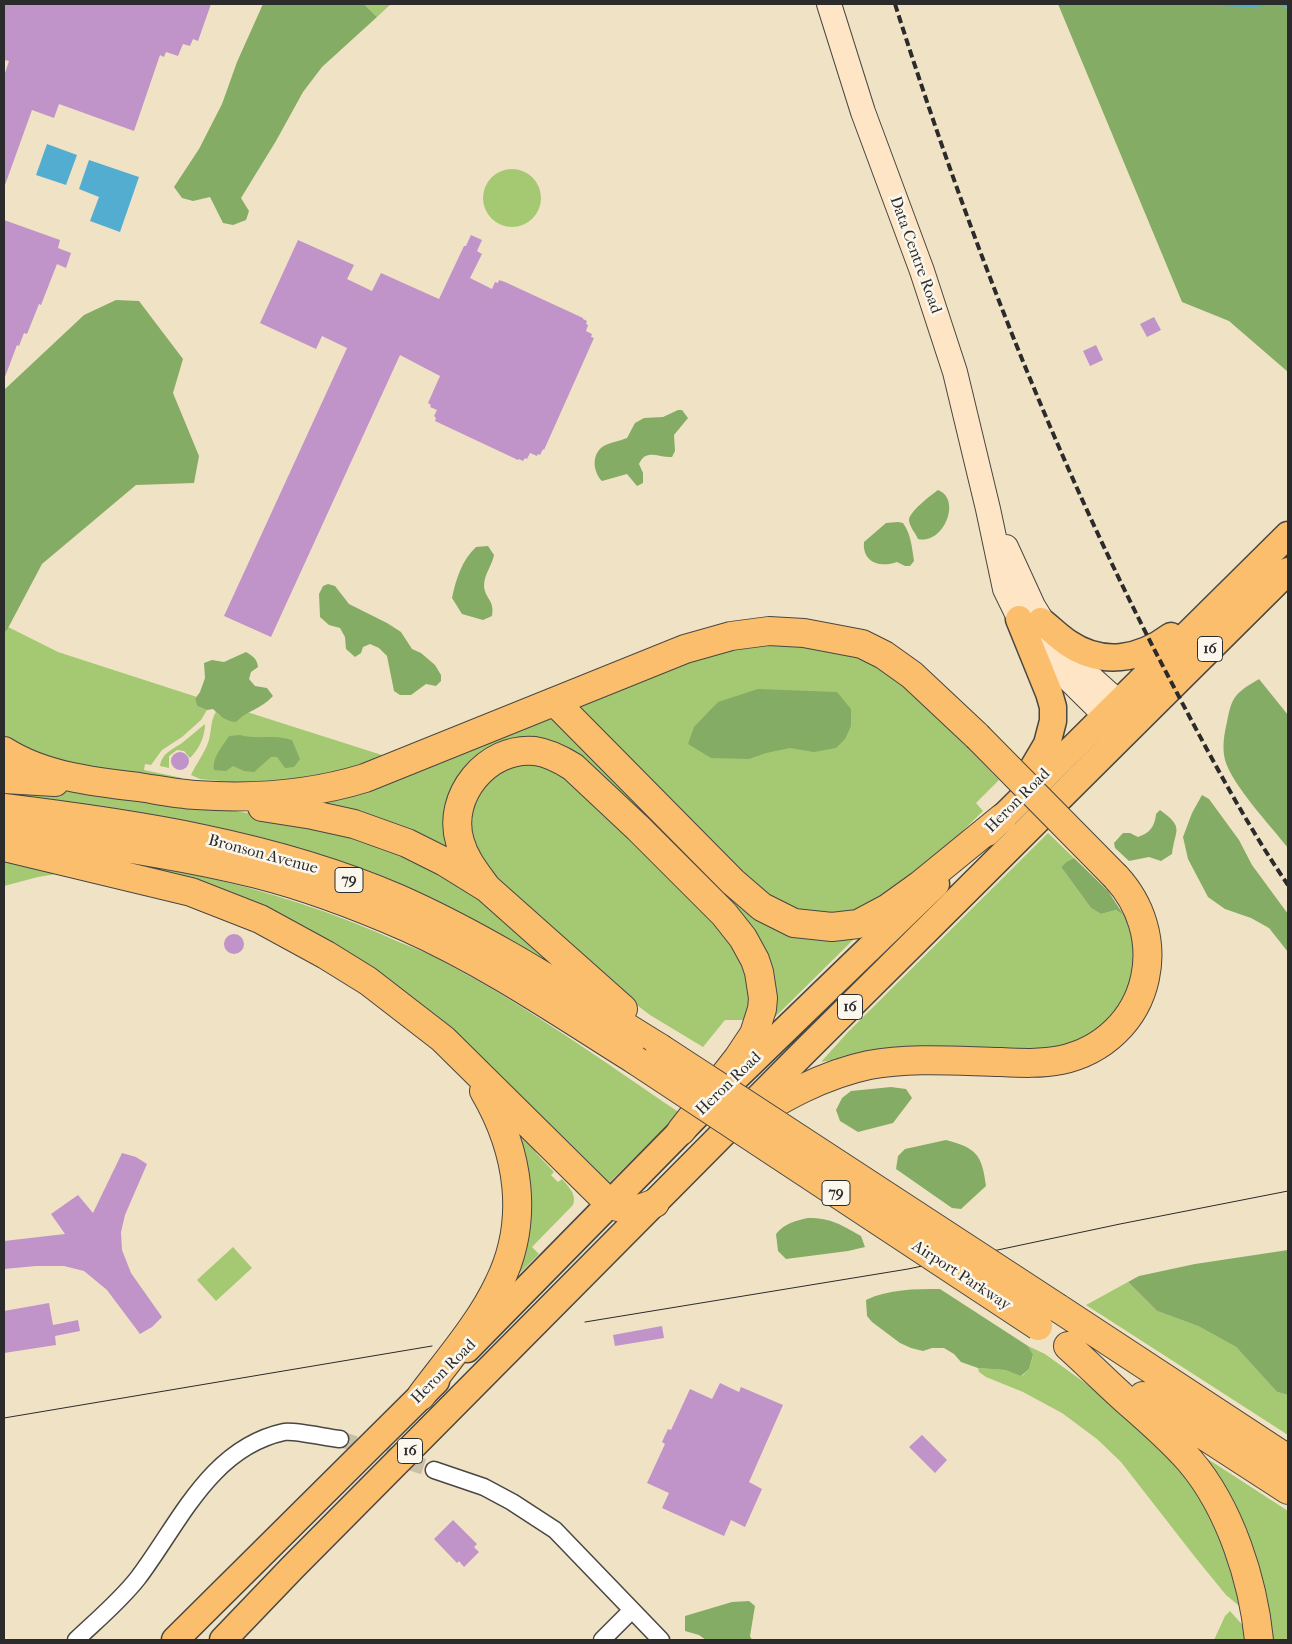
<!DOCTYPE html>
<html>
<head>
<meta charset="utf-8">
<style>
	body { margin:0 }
	#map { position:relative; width:1292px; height:1644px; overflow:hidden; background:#f0e3c5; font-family:"IM FELL French Canon",serif }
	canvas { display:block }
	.frame { position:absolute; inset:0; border:5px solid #2b2b2b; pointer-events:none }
</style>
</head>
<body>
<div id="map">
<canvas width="1292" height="1644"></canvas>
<div class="frame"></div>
</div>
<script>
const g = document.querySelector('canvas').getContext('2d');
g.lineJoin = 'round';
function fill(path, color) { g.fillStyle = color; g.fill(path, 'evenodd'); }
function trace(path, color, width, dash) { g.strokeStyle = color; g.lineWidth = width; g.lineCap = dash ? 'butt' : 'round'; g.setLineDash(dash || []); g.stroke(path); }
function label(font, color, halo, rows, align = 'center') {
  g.font = font + ' "IM FELL French Canon",serif'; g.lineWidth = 5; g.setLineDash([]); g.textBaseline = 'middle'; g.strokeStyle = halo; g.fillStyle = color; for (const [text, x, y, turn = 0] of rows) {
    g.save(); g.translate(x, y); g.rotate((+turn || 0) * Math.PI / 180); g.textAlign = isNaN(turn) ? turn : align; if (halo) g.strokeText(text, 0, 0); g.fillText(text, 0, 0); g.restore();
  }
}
fill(new Path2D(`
	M364,4h27l-14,13z
	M483 198a29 29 0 1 1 58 0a29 29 0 1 1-58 0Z
	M8,627l50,25 139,45 -2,2 2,7 10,4 -6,10 -19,17 -20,13 -11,15 -6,-1 -1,6 38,8 -2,4 -136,-20 -40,-20v-110z
	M754,639l99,12 44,27 31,28 71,74 -23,23 7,8 -67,66 -55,33 -49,9 -62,-31 -181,-179 115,-52z
	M216,712l4,4 27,-4 138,44 -58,25 -76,3 -51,-5 -9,-4c5,-11 13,-21 17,-32 4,-11 2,-22 8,-31z
	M544,719l12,1 182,178 118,39 -89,88 -31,-109 -214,-172 -76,73 1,29 -4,2 -141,-44z
	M205,724c0,13 -6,25 -15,34l-6,-7 -7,-1 -8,6v12l-9,-2c2,-13 12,-16 22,-23 8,-6 15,-13 23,-19z
	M532,761l33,11 167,165 17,26 1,44 -6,13h-19l-22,27 -53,-32 -32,-24 -123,-108 -26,-37 1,-46 17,-24z
	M4,786l117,10 149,20 96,19 107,54 85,79c-100,-59 -201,-108 -315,-135 -78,-19 -160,-27 -239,-39z
	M1048,833l26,25 -8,4 -5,5 30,41 10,6 15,-4c5,2 9,4 11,9 7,15 8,46 3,61 -4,16 -18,39 -30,50 -14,12 -35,17 -53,20l-191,6 -35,6 27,-30z
	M4,856l58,17 -24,4 -34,9z
	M101,859c31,5 63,9 94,16 71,15 138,37 204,67 15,6 31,12 45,20 83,44 159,99 236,151l-71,70 -6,1 -219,-204z
	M520,1135l13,11 3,7 18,19 -3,3 7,7 4,-3c6,7 15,15 11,26l-41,42 7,7 -34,34 10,-151z
	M233,1247l19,21 -36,33 -19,-21z
	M1128,1282l29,29 41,15 38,21 41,45 11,3v40l-202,-130z
	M1028,1346l17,8 68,49 37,31 45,51 28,58 20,66 -17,-14 -31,-38 -74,-95 -24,-23 -35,-26 -39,-21 -37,-15 -7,-5 -1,-4 27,2 17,6 7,-7 4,-13z
	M1197,1452l91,59v129h-20z
	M1230,1611l16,18 2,11h-34l11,-24z`), '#a5c872');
fill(new Path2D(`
	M263,4h101l13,13 -55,50 -19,25 -27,49 -35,57 8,13 -3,9 -13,5 -10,-2 -13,-26 -17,4 -11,-3 -8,-11 25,-38 23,-45 15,-42z
	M1058,4h223l7,5v363l-59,-51 -47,-19z
	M116,300l23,1 44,58 -10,34 26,63 -5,27 -58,2 -94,79 -35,66 -3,2v-242l80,-75z
	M678,410h4l6,8 -14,17 1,16 -3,6c-13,1 -26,-9 -33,7l4,9v10l-6,3 -10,-12 -25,7c-8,-8 -11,-24 -1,-33 5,-5 19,-7 26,-10l8,-15 9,-5 19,-1z
	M938,490c24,9 6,55 -20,49 -2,-5 -9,-13 -9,-19 0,-8 22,-25 29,-30z
	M898,522l5,1c8,11 9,25 11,38l-4,5h-5l-8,-4c-16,6 -35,1 -33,-20l22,-19z
	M488,546l6,9c-2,11 -10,19 -10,31 1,13 11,14 8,30l-9,4 -21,-6 -10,-16c4,-19 10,-38 24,-51z
	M328,584l7,2 14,18 38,19 14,9 11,17 9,4 14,12 6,10v6l-5,5 -10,-2 -15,11h-11l-6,-4 -7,-35 -8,-8 -9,-4 -7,3 -2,6 -6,4 -9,-8 -1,-12 -5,-9 -11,-3 -9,-8 -1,-23 4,-8z
	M246,652c7,4 11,7 12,15l-7,5 -2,7 6,7 12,2 6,8c-11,13 -26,14 -37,26 -11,-1 -16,-6 -23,-13l-6,1 -10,-4 -2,-7 5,-7 5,-14 -1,-15 8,-3 12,2z
	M1259,679l29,36v133c-17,-22 -56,-63 -63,-88 -3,-13 -1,-25 2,-38 5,-27 9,-29 32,-43z
	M758,689l79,3 14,17v17l-6,13 -9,9 -22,4 -24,-4 -24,5 -17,6 -38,-1 -23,-14 6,-17 24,-25z
	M240,735c18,5 32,-1 52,5l8,19 -6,8 -9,1 -8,-11h-6l-17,15 -10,-1 -11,-5 -7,5 -12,-1c-2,-13 9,-24 15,-34z
	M1202,795l7,4 30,41 13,25 36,49v38l-19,-24 -18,-10 -26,-9 -17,-12 -20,-38 -5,-22 9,-24z
	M1160,810c25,18 15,19 12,44l-11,7 -12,-4 -20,4 -14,-13 -1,-5 9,-10h7l8,4c12,-4 17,-11 18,-23z
	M1074,858l34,33 15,23 -7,-4 -15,4 -10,-6 -30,-41 5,-5z
	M891,1087l15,2 6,9 -19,25 -35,9 -18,-11 -4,-11 6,-12 9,-7z
	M946,1140c30,8 36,14 40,46l-25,23 -9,-1 -56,-39 2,-13 7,-7z
	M808,1218c24,0 33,7 53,18l4,11 -17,4 -62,8 -8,-8 -2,-17c9,-11 19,-13 32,-16z
	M1288,1250v145l-11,-3 -41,-45 -38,-21 -41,-15 -29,-29 11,-6 56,-12z
	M940,1289l88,57 5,9 -4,14 -8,7 -16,-6 -27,-2 -17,-6 -7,-8 -10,-6h-12l-9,3 -12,-3 -11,-5 -28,-21 -5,-6 -1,-16c23,-11 48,-11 74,-11z
	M749,1601l6,5 -5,30 2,4h-46l-7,-5 -14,-4v-15l47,-14z`), '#84ac64');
fill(new Path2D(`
	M47,144l30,11 -11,30 -30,-10z
	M89,160l50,17 -19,55 -30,-11 9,-24 -20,-8z`), '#53add1');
trace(new Path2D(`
	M1225,4l28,1 8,-1
	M1283,4l5,2`), '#53add1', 4.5);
fill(new Path2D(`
	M4,4h207l-13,37 -5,-2 -3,7 -7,-2 -5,12 -12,-4 -2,5 -4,-2 -26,76 -75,-27 -5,14 -22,-8 -27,75h-1v-109l5,-15 -5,-1z
	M4,220l56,20 -2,8 13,5 -5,15 -9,-4 -16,41 -2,-1 -12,30 -3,-1 -5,13 -2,-1 -12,32 -1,-1z
	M471,235l11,5 -5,11 5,3 -12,24 22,11 3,-7 3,1 1,-3 6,2 78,36v1l4,2 -1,3 2,1 -2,6 6,3 -1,3 3,1 -50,112 -1,-1 -3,6 -2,-1 -1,2 -7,-3 -3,6 -2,-1 -2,3 -4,-2 -1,1 -83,-39 1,-3 -2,-2 3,-6 -7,-3 1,-2 -3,-2 12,-27 -40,-21 -129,282 -47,-21 123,-268 -25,-12 -6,13 -56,-26 38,-83 56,25 -7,14 25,12 9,-18 58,26 25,-53h2z
	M1154,317l7,13 -14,7 -7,-13z
	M1096,345l7,15 -13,6 -7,-15z
	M171 761a9 9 0 1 1 18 0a9 9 0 1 1-18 0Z
	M224 944a10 10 0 1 1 20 0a10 10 0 1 1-20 0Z
	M122,1153l14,4 11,7 -22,51 -4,17 1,18 9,23 31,44 -10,10 -12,7 -33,-44 -23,-19 -20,-5h-28l-32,3v-28l61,-7 -14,-20 27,-19 15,18z
	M49,1303l4,22 25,-5 2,11 -25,5 1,9 -52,8v-42z
	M662,1326l2,12 -49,8 -2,-11z
	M720,1383l19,9 2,-5 42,18 -34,77 13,7 -17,38 -14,-7 -7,16 -62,-28 7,-15 -22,-10 18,-39 -3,-2 6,-13 3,1 19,-41 22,10z
	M922,1435l25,25 -12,13 -26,-26z
	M453,1520l24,24 -3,3 5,5 -15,15 -5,-6 -2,2 -23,-24z`), '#c093c9');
trace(new Path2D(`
	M340,1439l94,31`), '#c9bea6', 16, [16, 8]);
const minor = new Path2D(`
	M434,1470l50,17 28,15 43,28 106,110
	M76,1640c21,-20 44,-39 62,-62 41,-54 72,-130 146,-146 10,-2 44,6 56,7
	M602,1640l30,-30`);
const secondary = new Path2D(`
	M829,4l34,108 59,159 33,101 33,137 17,80 20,41 18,24 62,61 17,7
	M1006,547l27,59 20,33 26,28 39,35 10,17`);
const primary = new Path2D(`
	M1019,619l30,74 4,14v14l-6,23 -20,34
	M1041,621c9,7 17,15 27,22 34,23 71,17 103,-7
	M987,833l301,-298
	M727,1086l209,-202
	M467,1349l230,-234
	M175,1640l261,-259
	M223,1640l70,-73 511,-515 484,-481`);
const trunk = new Path2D(`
	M555,702l178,180 29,25 32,16 38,4 26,-3 30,-16 32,-23 82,-67
	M4,751c39,25 90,31 135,36 19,3 38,7 57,8 57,4 114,0 169,-17l320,-129 46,-13 38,-5 35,2 58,11 22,11 28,20 65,61
	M4,779l51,3
	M262,807l51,8 41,9 53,19 38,19 42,26 136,121
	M4,808c133,16 269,37 393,90 93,41 177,97 263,150
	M4,830c85,13 170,23 253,44 51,13 101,32 149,53 81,36 154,86 229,133
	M4,847l187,45 69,27 66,36 42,26 75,58 167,165c19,8 26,7 45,-1
	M487,888c-10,-14 -22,-28 -27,-46 -14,-45 27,-96 75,-91 14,2 27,9 38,16l65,61 86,86 19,24 12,22 4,12 4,26 -1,11 -8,25 -16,24 -57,73
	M739,1124c42,-25 82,-49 130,-59 43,-8 88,-4 132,-3 20,1 40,2 60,-2 42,-9 75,-40 84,-82 8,-37 -4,-74 -29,-101
	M1058,1308l230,151
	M1068,1346c20,18 39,37 59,55 22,19 44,38 63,60 40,47 63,119 69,179
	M421,1396c26,-35 60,-74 78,-113 31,-63 20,-132 -15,-192
	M1143,1396l145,94`);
trace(minor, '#494742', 19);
trace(secondary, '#494742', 26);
trace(primary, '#494742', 29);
trace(trunk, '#494742', 30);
trace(minor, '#fff', 16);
trace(secondary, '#fde5c5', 24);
trace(primary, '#fabe6d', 26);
trace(trunk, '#fabe6d', 28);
trace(new Path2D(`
	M585,1322l323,-53 212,-45 168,-33
	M4,1418l428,-72`), '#2b2b2b', 1);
trace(new Path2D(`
	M895,4c73,230 160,456 272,670 38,72 75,144 121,211`), '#2b2b2b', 4, [8, 4]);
const trunkBridge = new Path2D(`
	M977,736l139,141
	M660,1048l398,260
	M635,1060l403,266`);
trace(trunkBridge, '#494742', 30, []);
trace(trunkBridge, '#fabe6d', 28);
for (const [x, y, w] of [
	[1210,649,25],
	[349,880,28],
	[850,1007,25],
	[836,1193,28],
	[410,1451,25]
]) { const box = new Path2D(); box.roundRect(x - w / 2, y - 12.5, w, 25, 4); g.fillStyle = '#fbf7ec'; g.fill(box); trace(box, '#2b2b2b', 1); }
label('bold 15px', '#2b2b2b', null, [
	["16",1210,649],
	["79",349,880],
	["16",850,1007],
	["79",836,1193],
	["16",410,1451]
]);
label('16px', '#2b2b2b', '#fbf7ec', [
	["Data Centre Road",915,255,70],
	["Heron Road",1018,801,-45],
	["Bronson Avenue",263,855,15],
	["Heron Road",729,1084,-44],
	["Airport Parkway",961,1276,33],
	["Heron Road",444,1372,-45]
]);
</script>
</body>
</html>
